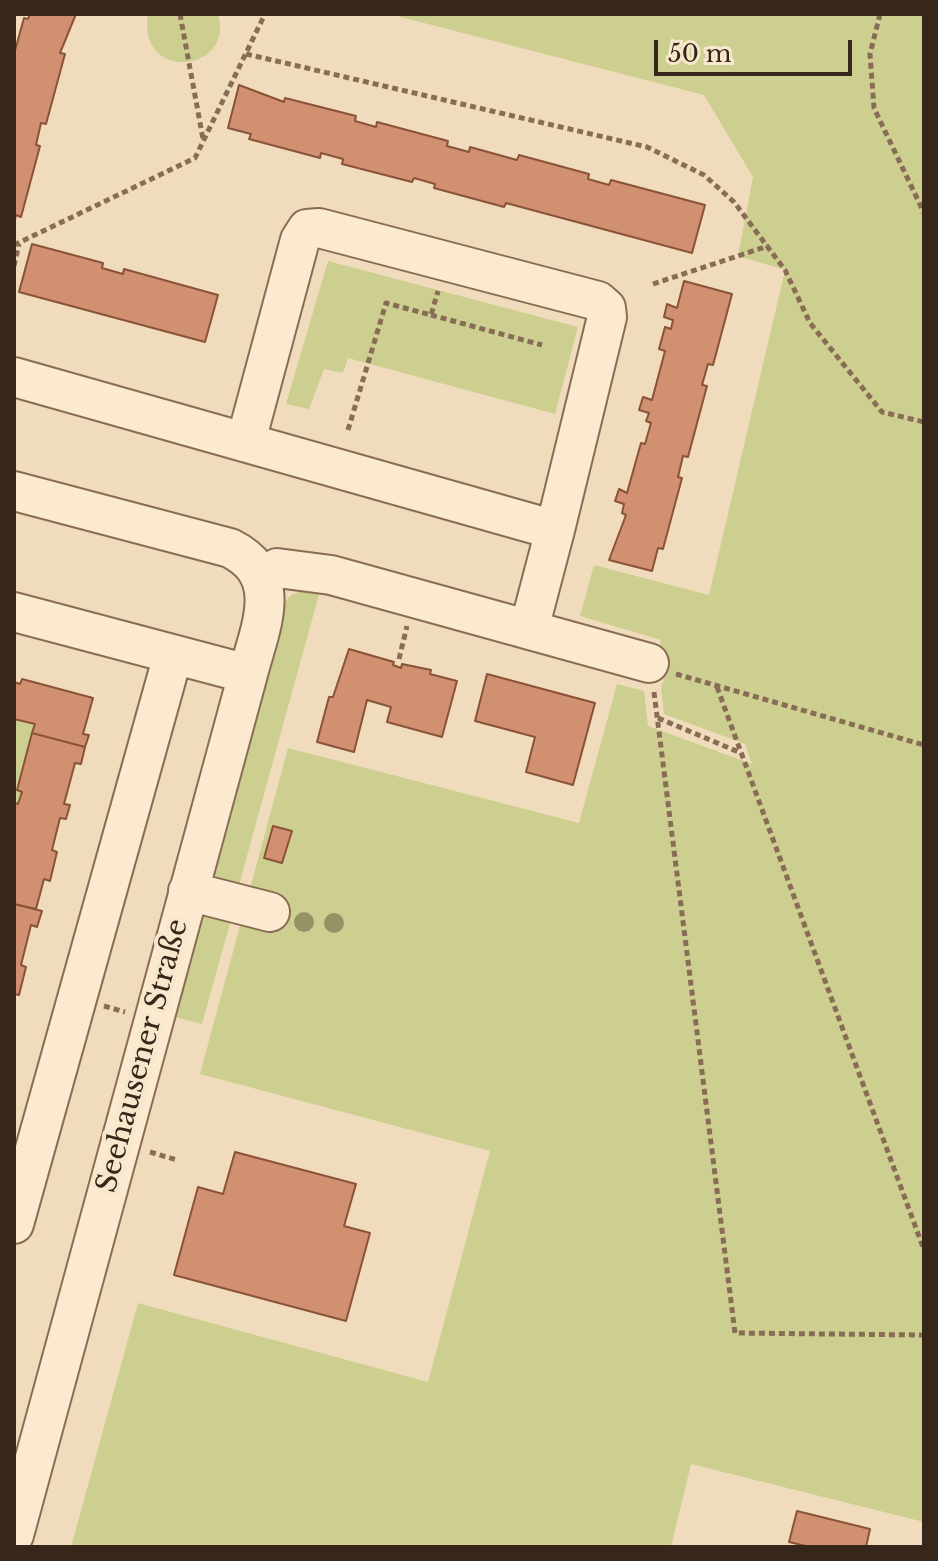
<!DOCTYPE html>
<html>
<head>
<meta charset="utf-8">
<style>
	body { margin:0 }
	#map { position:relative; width:938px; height:1561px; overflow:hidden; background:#f0dcbc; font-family:"Libre Baskerville",serif }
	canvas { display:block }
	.frame { position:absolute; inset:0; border:16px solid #37261a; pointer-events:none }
	.scale { position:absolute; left:654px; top:40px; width:198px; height:36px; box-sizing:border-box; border:4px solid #37261a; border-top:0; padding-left:10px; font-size:24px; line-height:28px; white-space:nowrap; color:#37261a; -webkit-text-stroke:6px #f7e7cc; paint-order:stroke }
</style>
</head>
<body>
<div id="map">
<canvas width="938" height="1561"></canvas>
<div class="frame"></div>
<div class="scale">50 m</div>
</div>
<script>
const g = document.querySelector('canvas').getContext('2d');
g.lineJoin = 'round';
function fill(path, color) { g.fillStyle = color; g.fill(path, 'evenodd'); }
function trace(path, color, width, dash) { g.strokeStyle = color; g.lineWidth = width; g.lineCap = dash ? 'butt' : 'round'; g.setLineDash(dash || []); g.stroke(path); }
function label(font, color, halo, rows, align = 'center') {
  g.font = font + ' "Libre Baskerville",serif'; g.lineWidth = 8; g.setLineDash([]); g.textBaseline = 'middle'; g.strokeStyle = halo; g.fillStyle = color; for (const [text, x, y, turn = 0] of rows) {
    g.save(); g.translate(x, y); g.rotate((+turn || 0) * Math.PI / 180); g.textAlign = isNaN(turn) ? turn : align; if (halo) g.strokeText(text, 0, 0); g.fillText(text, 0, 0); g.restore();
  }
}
fill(new Path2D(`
	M148,14h70c18,58 -81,70 -70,0z
	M389,14h535v1508l-233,-58 -20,83h-600l67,-244 290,79 62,-231 -290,-77 88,-326 291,75 38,-139 27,7 4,35 104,38 -7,-20 -81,-30 -3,-27 6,-16 -8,-22 2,-9 -81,-24 14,-51 115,30 76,-325 -47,-14 15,-79 -49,-82z
	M328,261l250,66 -23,87 -207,-56 -5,15 -19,-4 -15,40 -23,-5z
	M315,586l6,1 -85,309 -31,-15 74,-272 12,-14z
	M14,719l21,5 -18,66 5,2 -4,12 -4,-1z
	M198,909l35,3 -31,112 -34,-9z`), '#cccf90');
const building = new Path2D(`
	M30,14h46l-16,39 5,1 -19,70 -5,-1 -5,22 4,1 -19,71 -5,-2 -2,9v-170l10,-36 4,1z
	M239,85l45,17 1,-4 71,18 -1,5 21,6 1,-5 71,19 -1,5 22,6 1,-5 47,13 2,-5 70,19 -1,5 21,6 2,-5 94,25 -13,48 -186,-50 -2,4 -70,-19 1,-4 -21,-6 -2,4 -70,-18 1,-5 -22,-6 -1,5 -71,-19 2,-5 -23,-6z
	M32,244l71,19 -1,5 21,6 1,-5 94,26 -13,47 -186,-50z
	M684,281l48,13 -19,71 -5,-1 -6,21 5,1 -19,71 -5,-1 -5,21 4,1 -19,71 -5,-1 -6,23 -43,-11 17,-45 -4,-2 2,-9 -9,-3 4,-12 8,4 14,-50 4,1 6,-21 -5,-2 3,-8 -10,-3 4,-13 9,3 13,-49 -6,-2 6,-22 6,2 2,-9 -9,-3 3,-13 10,4z
	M349,649l45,13 -1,3 8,3 1,-4 29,6 -1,4 27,7 -15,56 -55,-15 4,-15 -24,-7 -13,52 -37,-10 12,-45h4z
	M487,674l108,29 -22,82 -47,-13 9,-35 -60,-16z
	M22,679l71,19 -10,36 6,1 -4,12 -53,-14 3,-9 -21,-5v-37l6,2z
	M32,733l53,14 -4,17 -6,-1 -11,41 6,1 -4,14 -6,-1 -8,32 5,2 -7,29 -6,-2 -8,30 -22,-5v-101l4,1 4,-12 -5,-2z
	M273,826l19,5 -10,32 -18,-5z
	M14,904l28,7 -5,16 -6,-2 -10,40 5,2 -7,28 -5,-1z
	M235,1152l121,32 -12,42 26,7 -24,88 -172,-46 24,-88 25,7z
	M797,1511l73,18 -4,18h-56l-21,-5z`);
fill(building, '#d1906f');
trace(building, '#895239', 2);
const minor = new Path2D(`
	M14,377l541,153 -26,99
	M246,441l54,-201 7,-11 12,-1 279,73 8,7 1,9 -52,213
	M14,491l216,57c56,28 30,79 18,126l-234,861
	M261,577l16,-9 54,7 318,88
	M14,612l234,62
	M188,891l82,21
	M14,1224l159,-569`);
trace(minor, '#896c55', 42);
trace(new Path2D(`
	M180,14l23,125
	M880,14l-10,40 4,54 50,105
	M246,54l401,93 57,28 30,27 51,68 25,53 72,89 42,10
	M14,245l181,-87 70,-144
	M14,266l5,-22
	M653,284l115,-38
	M431,315l111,30
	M348,430l38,-127 45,12 7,-24
	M399,659l8,-33
	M676,674l248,71
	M717,687l207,563
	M654,692l81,641 189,2
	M658,718l83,35
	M104,1006l21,6
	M150,1152l27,8`), '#896c55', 5, [6, 4]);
trace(minor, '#fbeacf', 38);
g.fillStyle = '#969266';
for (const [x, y] of [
	[304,922],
	[334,923]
]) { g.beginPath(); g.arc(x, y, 10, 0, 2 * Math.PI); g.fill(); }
label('28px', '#37261a', '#f7e7cc', [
	["Seehausener Straße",143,1056,-75]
]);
</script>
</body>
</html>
